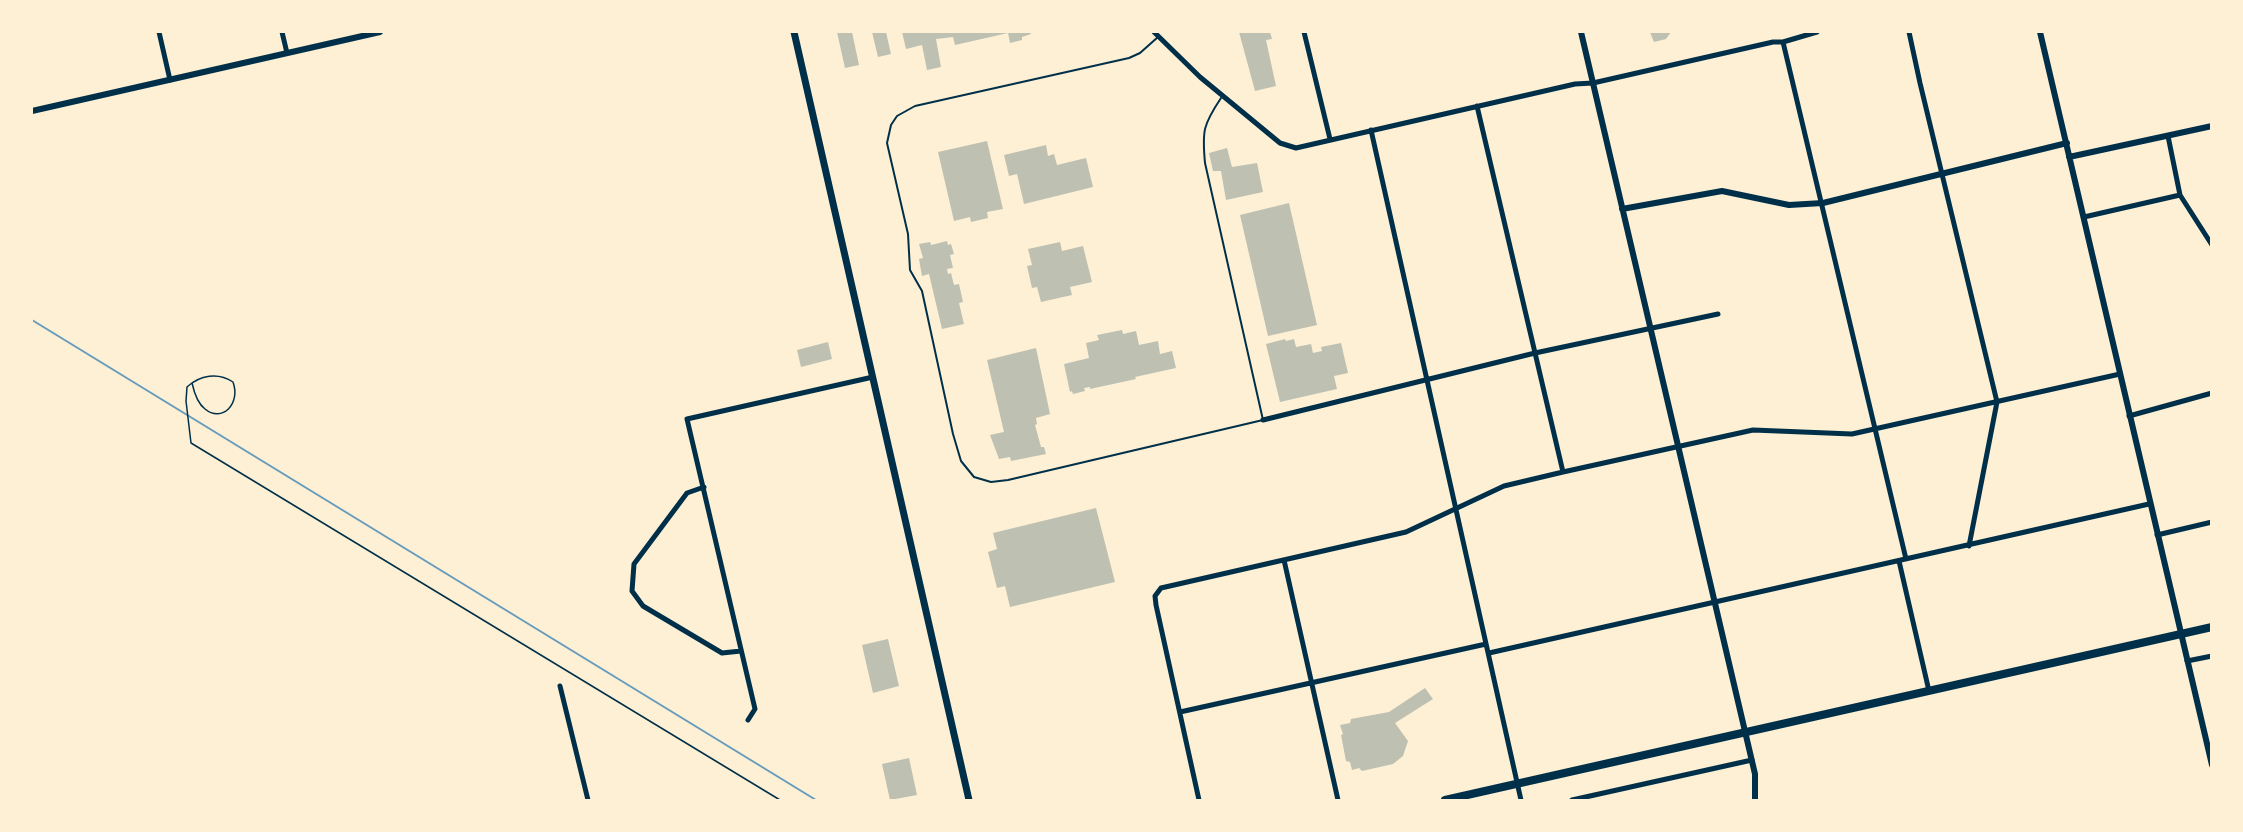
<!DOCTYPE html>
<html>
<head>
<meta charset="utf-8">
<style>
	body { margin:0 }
	#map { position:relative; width:2243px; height:832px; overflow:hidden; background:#fdf0d5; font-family:Manrope,sans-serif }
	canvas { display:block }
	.frame { position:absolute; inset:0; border:33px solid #fdf0d5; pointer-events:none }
</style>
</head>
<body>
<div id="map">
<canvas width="2243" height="832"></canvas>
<div class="frame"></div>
</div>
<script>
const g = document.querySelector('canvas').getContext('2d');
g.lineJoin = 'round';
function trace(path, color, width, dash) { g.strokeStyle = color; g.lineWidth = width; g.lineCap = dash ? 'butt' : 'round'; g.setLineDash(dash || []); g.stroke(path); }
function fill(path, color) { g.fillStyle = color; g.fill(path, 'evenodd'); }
trace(new Path2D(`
	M32,320l784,480`), '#669bbc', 2);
fill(new Path2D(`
	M837,32h15l7,33 -14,3z
	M872,32h14l5,22 -13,3z
	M902,32h128l1,2 -9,3v3l-12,3 -2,-10 -53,12 -2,-8 -17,2 5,28 -14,3 -5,-25 -16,4z
	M1239,32h31l2,7 -6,1 10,46 -21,5z
	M1650,32h21l-5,7 -12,3z
	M987,141l16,68 -16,3 1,6 -17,4 -1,-5 -16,4 -16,-69z
	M1046,145l2,11 6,-2 3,11 29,-7 7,29 -69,17 -7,-30 -8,2 -5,-21z
	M1227,148l5,19 25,-4 6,29 -37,8 -5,-29h-8l-4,-18z
	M1289,203l28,122 -49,11 -28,-121z
	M947,241l1,4 3,-1 3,10 -4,1 3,13 -6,1 1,5 3,-1 3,12 5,-1 4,18 -4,1 5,21 -22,5 -13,-55 -7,2 -3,-17 4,-1 -4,-14 11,-2 1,3z
	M1060,242l2,9 21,-5 9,36 -22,5 2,8 -31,7 -4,-15 -5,1 -5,-22 5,-1 -4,-16z
	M1122,330l1,4 13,-3 3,14 19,-4 2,13 12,-3 4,17 -41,9 1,2 -46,10v-2l-6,1 1,3 -12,3 -1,-3 -2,1 -6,-28 25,-6 -3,-15 13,-3 -2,-5z
	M1285,339l1,2 8,-2 2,8 15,-3 2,9 9,-2 -1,-4 20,-4 7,30 -14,3 3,13 -57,13 -14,-58z
	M828,342l4,17 -31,8 -4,-17z
	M1036,348l14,66 -14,4 1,6 -2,1 6,22h3l2,7 -35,7 -1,-4 -11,2 -9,-24 14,-3 -17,-72z
	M1096,508l19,74 -105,25 -5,-21 -8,2 -9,-36 9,-3 -4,-16z
	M888,639l11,47 -26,7 -11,-48z
	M1425,688l8,11 -38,24 13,18 -5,15 -10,8 -31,7 -3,-3 -7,2 -2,-8 -4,-1 -5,-26 2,-1 -3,-9 10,-2 1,-4 38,-7z
	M909,758l8,37 -27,5 -8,-36z`), '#bec0b2');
trace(new Path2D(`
	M192,383c2,9 5,20 13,26 17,14 36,-5 28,-27 -15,-10 -33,-7 -46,5l-1,14 5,42 589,357`), '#003049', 1.5);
trace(new Path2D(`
	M1158,37l-18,16 -11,5 -214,48 -18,10 -6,9 -4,18 21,91 2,36 12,21 31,143 8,27 13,16 17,5 17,-2 255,-60 -58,-257c-3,-32 -2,-38 16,-65`), '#003049', 2);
trace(new Path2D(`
	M159,32l11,48
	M282,32l5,21
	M1154,32l46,45 80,66 16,5 279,-64 18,-1 180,-41h10l34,-10
	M1304,32l26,107
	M1909,32l11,51 77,319 -28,144
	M1783,42l123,517
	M1477,106l86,366
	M1371,130l150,670
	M2168,136l12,59 32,50
	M2084,217l96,-22
	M2129,416l83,-23
	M1263,420l272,-67 183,-39
	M704,487l-17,6 -53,71 -2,27 11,15 79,47 19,-2
	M2157,535l55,-13
	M1284,560l54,240
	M1899,561l30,130
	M1489,653l660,-149
	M2187,661l25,-5
	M560,686l28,114
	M1180,712l306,-68
	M748,720l7,-11 -68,-290 186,-42
	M1199,800l-43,-195 -1,-9 6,-8 245,-56 98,-46 59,-14 190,-42 99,4 268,-60
	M1572,800l180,-40`), '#003049', 5);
trace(new Path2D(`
	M1581,32l174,742v26
	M2040,32l172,733
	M32,111l348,-79
	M2069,157l143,-31
	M1622,209l100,-18 67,14 34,-2 244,-60`), '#003049', 6);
trace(new Path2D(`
	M794,32l175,768`), '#003049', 7);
trace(new Path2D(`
	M1445,800l767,-173`), '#003049', 8);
</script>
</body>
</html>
